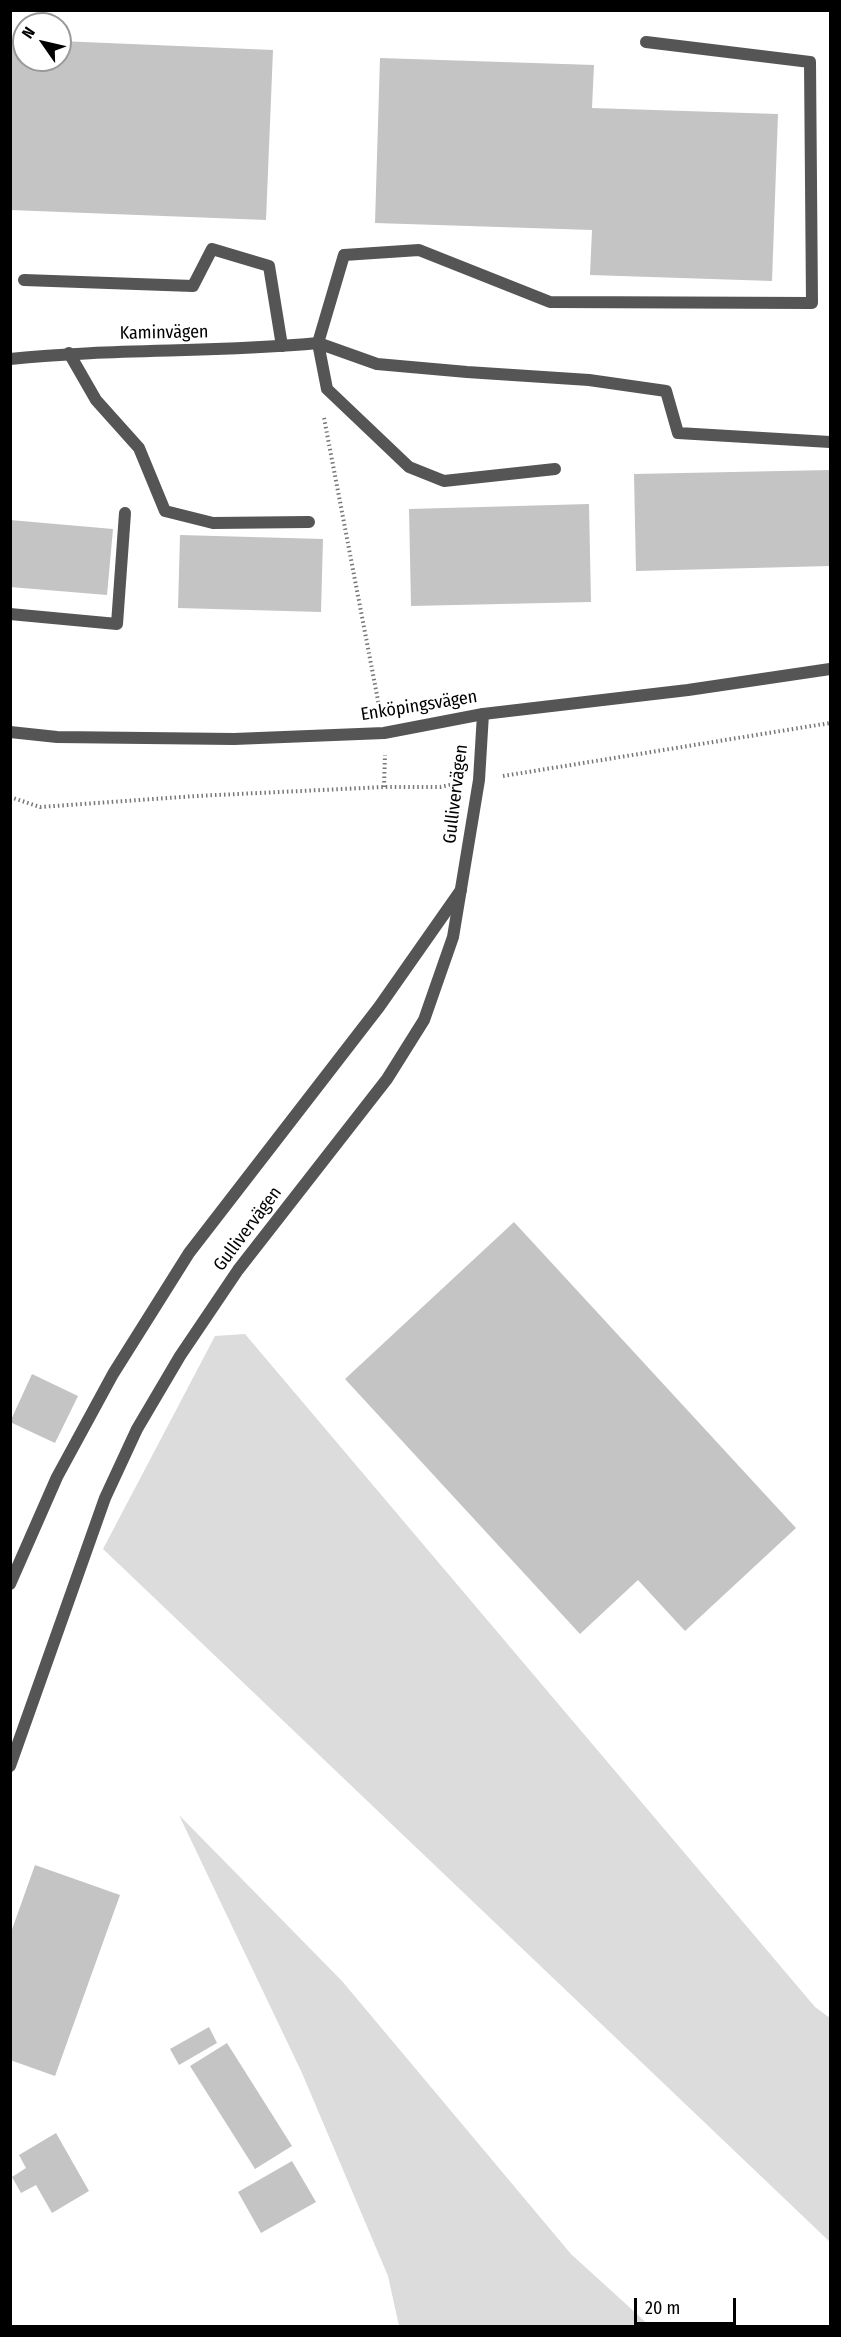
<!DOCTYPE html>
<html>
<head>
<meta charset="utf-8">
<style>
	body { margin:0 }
	#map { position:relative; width:841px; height:2337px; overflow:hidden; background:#fff; font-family:"Fira Sans Condensed",sans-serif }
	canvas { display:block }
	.frame { position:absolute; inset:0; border:12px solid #000; pointer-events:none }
	.north { position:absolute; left:12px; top:12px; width:60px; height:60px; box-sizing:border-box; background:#fff; border:2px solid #999; border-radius:50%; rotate:304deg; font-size:16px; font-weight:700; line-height:24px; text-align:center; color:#000 }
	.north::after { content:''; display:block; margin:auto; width:21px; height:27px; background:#000; clip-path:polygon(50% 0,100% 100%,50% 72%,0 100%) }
	.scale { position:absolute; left:634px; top:2298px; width:102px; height:27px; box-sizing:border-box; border:3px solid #000; border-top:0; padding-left:8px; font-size:18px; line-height:21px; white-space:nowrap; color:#000; -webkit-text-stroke:4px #fff; paint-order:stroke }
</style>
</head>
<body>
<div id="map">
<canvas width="841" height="2337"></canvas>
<div class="frame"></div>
<div class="north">N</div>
<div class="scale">20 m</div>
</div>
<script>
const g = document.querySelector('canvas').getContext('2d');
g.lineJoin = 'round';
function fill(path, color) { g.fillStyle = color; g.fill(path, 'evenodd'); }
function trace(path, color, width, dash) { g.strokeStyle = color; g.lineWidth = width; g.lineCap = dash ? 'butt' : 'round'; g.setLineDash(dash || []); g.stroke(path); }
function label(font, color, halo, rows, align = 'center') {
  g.font = font + ' "Fira Sans Condensed",sans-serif'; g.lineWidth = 4.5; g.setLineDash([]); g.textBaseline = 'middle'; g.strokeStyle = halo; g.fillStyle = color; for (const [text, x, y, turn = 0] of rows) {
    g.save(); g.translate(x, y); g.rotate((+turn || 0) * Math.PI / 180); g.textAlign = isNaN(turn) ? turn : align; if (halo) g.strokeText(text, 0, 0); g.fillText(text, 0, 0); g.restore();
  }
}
fill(new Path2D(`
	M245,1334l570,673 15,11v224l-727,-693 112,-213z
	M179,1815l163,166 229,273 79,72h-251l-11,-50 -86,-203z`), '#dcdcdc');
fill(new Path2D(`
	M10,39l14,1v20h36v-19l213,9 -7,170 -256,-10z
	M380,58l214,7 -2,43 186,6 -6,167 -182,-6 2,-45 -217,-7z
	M830,470v96l-194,5 -2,-97z
	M589,504l2,98 -180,4 -2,-97z
	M10,520l103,9 -6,66 -97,-8z
	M180,535l143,4 -2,73 -143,-4z
	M514,1222l282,306 -111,103 -47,-51 -58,54 -235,-255z
	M32,1374l46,22 -23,47 -45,-21z
	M35,1865l85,30 -65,181 -45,-16v-125z
	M209,2027l8,16 -38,22 -9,-16z
	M227,2043l65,103 -37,23 -65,-103z
	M56,2133l33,58 -37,22 -16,-28 -15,8 -9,-16 14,-9 -7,-13z
	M292,2161l24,41 -55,31 -23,-41z`), '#c4c4c4');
trace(new Path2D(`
	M324,418l56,293
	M503,776l327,-53
	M384,787l1,-32
	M10,797l30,10 156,-11 188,-9h56l14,-3`), '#777', 4, [1.5, 3]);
trace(new Path2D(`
	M24,280l169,6 19,-37 57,17 13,80
	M318,343l59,21 90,8 122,8 77,11 12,42 152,9
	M69,353l27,47 43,48 26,63 48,12 96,-1
	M555,469l-111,12 -35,-14 -82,-78 -9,-46 26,-88 75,-5 131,52 262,1 -2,-241 -164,-20
	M10,614l107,10 8,-111
	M10,1584l47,-107 56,-103 76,-121 190,-246 82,-117`), '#555', 12);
trace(new Path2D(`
	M10,359c103,-11 206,-6 308,-16
	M10,1766l95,-268 32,-69 43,-73 58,-86 149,-191 37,-59 29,-83 26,-157 4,-66`), '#555', 12);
trace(new Path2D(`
	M10,732l47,5 177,2 150,-6 99,-19 205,-24 142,-21`), '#555', 12);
label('18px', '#000', '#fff', [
	["Kaminvägen",164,333,-1],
	["Enköpingsvägen",419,706,-9],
	["Gullivervägen",456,794,-83],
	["Gullivervägen",248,1229,-53]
]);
</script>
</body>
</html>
